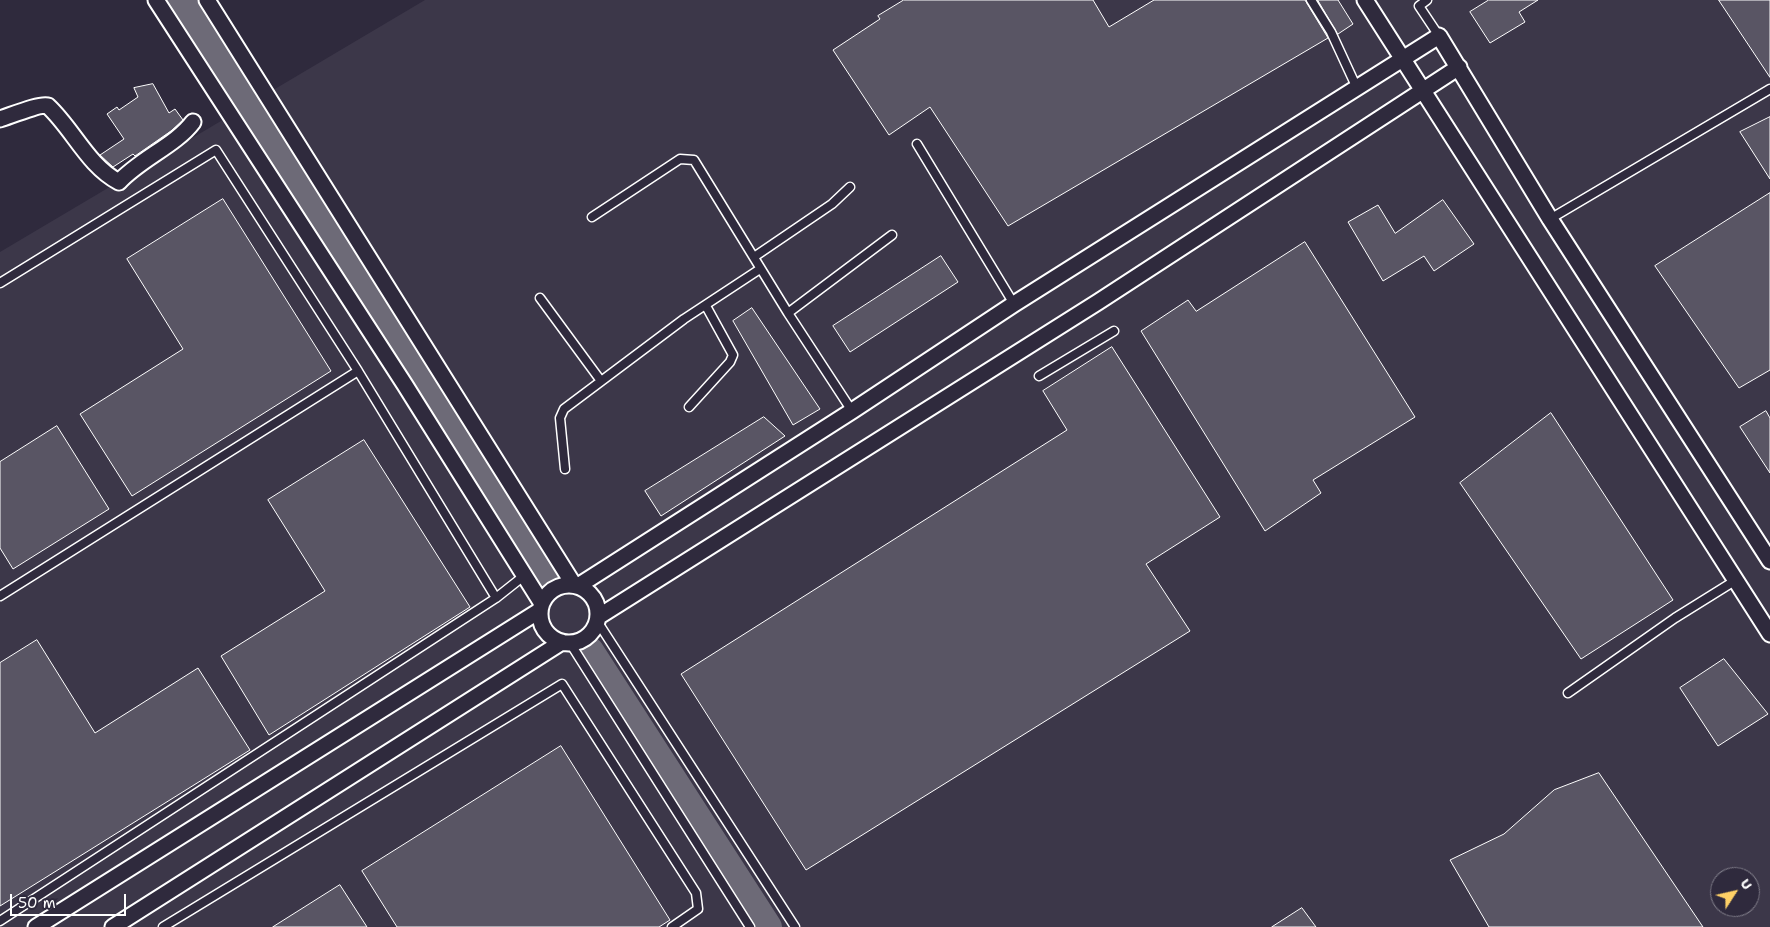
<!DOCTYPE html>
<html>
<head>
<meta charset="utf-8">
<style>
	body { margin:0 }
	#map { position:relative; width:1770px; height:927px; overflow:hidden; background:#2f2a3d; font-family:"Shantell Sans",sans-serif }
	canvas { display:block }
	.north { position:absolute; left:1710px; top:867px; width:50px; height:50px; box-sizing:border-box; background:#2f2a3d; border:1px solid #827f8b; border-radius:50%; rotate:55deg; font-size:14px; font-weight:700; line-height:20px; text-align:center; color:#fff }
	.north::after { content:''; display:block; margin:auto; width:18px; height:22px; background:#ffd166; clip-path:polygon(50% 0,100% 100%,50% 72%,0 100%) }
	.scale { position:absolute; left:10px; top:894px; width:116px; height:22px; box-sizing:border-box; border:2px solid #fff; border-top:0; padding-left:6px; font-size:15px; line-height:18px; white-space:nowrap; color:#fff; -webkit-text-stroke:4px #2f2a3d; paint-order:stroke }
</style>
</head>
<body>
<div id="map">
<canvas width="1770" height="927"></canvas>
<div class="north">U</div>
<div class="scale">50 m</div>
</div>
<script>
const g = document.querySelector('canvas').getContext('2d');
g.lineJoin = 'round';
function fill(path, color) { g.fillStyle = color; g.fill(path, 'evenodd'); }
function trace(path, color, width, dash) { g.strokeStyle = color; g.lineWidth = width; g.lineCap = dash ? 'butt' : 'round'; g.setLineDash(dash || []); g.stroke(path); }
fill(new Path2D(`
	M425,0h1345v927h-1770v-675zM1720,877h30v30h-30z`), '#3c3749');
trace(new Path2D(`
	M181,0l370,580
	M590,651l178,276`), '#6d6a77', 28);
const building = new Path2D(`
	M904,0h189l16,27 45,-27h151l23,38 -320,188 -78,-119 -41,28 -56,-85 47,-31 -2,-3z
	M1318,0h20l15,24 -15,10z
	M1489,0h49l-19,12 6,10 -35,21 -20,-31z
	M1719,0h51v77z
	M153,84l16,29 6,-4 8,11 -12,11 -36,25 -2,-2 -20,13 -13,-12 24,-16 -17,-25 10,-7 2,3 19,-13 -4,-9z
	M1770,117v62l-30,-47z
	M1770,193v177l-31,18 -84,-122z
	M223,199l108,172 -199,125 -52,-82 103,-65 -56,-90z
	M1443,200l31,44 -40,27 -10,-15 -41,25 -35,-59 30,-17 17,28z
	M1305,242l110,175 -102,63 8,13 -56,38 -124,-200 47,-31 8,11z
	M941,256l17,26 -108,70 -17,-26z
	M752,308l68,101 -27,16 -60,-104z
	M1112,347l108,170 -74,47 44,67 -384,239 -125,-196 386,-244 -24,-39z
	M1766,411l4,7v55l-30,-46z
	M1551,413l122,187 -92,59 -121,-176z
	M764,417l21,19 -124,80 -16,-25z
	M57,426l52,83 -96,60 -13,-21v-86z
	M364,440l106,167 -201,128 -48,-79 104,-65 -57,-91z
	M37,640l58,93 103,-65 52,82 -250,156v-243z
	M1724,659l44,55 -50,32 -38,-58z
	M561,746l109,174 -11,7h-262l-35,-56z
	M1599,773l104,154h-214l-39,-67 54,-26 50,-44z
	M340,885l27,42h-94z
	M1302,908l14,19h-44z`);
fill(building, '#595564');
trace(building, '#fff', 1);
const service = new Path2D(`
	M1311,0l20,32 25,54
	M1427,0l-8,6 20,30
	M917,144l97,160
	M592,217l88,-58 14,1 94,153 64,98
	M1550,219l220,-130
	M754,257l78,-53 18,-17
	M0,283l216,-133 142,221 138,227 29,-23
	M540,298l61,83
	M788,313l104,-78
	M1039,376l75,-45
	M689,407l41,-45 3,-7 -27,-49
	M565,469l-5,-51 4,-9 120,-90 76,-50
	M0,596l358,-225
	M597,621l198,306
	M570,643l180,284
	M1568,693l107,-75 61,-38
	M0,921l496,-323
	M163,927l399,-243 134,209 2,16 -26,18`);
const minor = new Path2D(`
	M156,0l249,385 136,217
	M207,0l367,585
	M1365,0l405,634
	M0,119c10,-3 41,-16 48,-13 25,23 40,60 71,76 21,-23 57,-37 74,-60
	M540 614a29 29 0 1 1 58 0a29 29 0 1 1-58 0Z
	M578,586l274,-175 162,-107 425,-268 111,183 220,342
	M598,617l500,-315 361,-235
	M36,927l503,-316
	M113,927l449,-285`);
trace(service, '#fff', 11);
trace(minor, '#fff', 19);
trace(service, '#2f2a3d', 8);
trace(minor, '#2f2a3d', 15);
</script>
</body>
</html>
